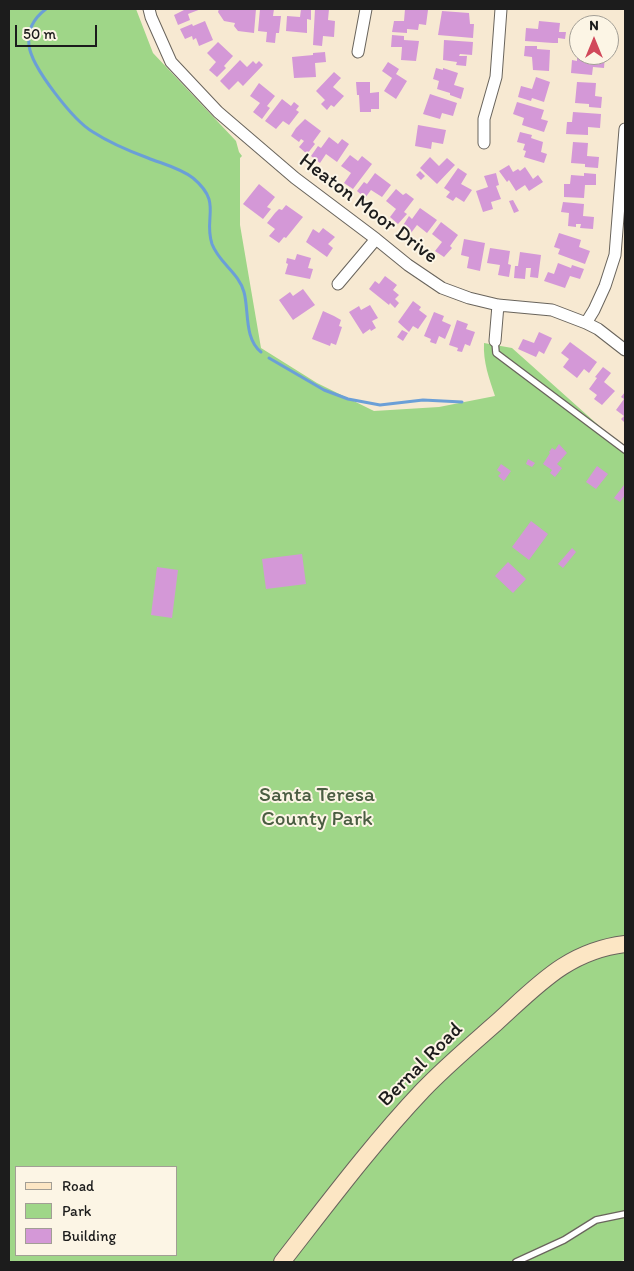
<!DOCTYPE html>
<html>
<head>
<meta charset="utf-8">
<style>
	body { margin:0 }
	#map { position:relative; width:634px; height:1271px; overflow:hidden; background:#f7e9d2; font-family:Itim,sans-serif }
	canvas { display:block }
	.frame { position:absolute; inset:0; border:10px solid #1c1c1c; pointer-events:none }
	.legend { position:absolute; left:15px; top:1166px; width:162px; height:90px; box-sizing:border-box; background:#fcf5e5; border:1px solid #a29e95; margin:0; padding:6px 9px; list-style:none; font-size:15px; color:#1c1c1c }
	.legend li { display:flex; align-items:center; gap:10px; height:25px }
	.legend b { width:25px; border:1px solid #a29e95 }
	.north { position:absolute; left:569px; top:15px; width:50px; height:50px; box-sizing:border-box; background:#fcf5e5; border:1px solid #a29e95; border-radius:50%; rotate:0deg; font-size:14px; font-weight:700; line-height:20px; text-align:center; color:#1c1c1c }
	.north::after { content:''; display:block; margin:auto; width:18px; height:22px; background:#d1495b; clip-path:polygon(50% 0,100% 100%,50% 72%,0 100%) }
	.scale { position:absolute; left:15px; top:25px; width:82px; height:22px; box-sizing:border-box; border:2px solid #1c1c1c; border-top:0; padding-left:6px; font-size:15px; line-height:18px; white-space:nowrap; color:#1c1c1c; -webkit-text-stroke:4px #fcf5e5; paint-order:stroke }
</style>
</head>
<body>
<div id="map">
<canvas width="634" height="1271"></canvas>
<div class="frame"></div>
<ul class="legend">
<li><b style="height:6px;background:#fce6c4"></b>Road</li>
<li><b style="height:14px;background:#9fd688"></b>Park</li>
<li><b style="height:14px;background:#d498d7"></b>Building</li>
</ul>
<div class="north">N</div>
<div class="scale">50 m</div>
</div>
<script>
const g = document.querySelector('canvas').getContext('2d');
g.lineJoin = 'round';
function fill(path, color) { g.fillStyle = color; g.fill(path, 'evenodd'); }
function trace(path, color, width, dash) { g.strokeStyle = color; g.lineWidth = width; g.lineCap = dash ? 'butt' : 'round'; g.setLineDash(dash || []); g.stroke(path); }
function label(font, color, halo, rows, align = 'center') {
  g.font = font + ' Itim,sans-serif'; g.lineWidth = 4; g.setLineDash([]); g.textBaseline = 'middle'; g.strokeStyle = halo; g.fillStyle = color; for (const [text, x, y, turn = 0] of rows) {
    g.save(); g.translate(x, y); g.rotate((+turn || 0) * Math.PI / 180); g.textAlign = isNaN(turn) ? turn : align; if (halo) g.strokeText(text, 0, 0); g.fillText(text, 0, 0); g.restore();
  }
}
fill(new Path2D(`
	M9,9h127l17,44 83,88 3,11 3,4 -2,2v67l21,123 56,35 57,28 65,-4 56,-11c-6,-18 -12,-34 -11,-53l28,5 113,101v811l-8,2h-608zM16,1167h160v88h-160z`), '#9fd688');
trace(new Path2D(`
	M46,9c-12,9 -19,20 -17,36 2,22 45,76 64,87 17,11 36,19 55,26 15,6 32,10 45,20 30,25 10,39 19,66 7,19 27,29 32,48 5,18 0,47 17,60
	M269,358l55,32 24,9 32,6 43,-5 39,2`), '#6b9fd7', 3);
fill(new Path2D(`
	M183,9h18l-13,5 2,6 -12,5 -4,-10 10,-5z
	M219,9h37l-2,24 -16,-2 -4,-5 1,-3 -11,-2 -6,-9z
	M260,9h14l-1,7h8l-2,17h-3l-1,10 -9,-1 1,-10 -9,-1z
	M301,9h10v11l-4,-1v14l-21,-2 1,-15 13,1z
	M315,9h14l-1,11 7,1 -1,16 -11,-1 -1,10 -9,-1z
	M405,9l23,1 -2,15 -7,-1 -1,6 -11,-1v4l-15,-1 2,-11h10z
	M442,11l27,2 1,11h4l-1,14 -35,-3z
	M205,21l8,19 -14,6 -3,-8 -3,2 -1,-4 -7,3 -5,-10 12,-5 1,2z
	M539,21l21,2 -1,9h7l-1,7 -7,-1v5h-5l-28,-2 1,-13 12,1z
	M392,35l12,1v4l15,1 -3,20 -15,-1 1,-13h-11z
	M444,40l29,2 -1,13 -12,-1 -1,2h8l-1,10 -10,-1 1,-3 -14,-2z
	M218,42l15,14 -9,10 2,2 -9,9 -8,-7 7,-8 -9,-9z
	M525,46h12v3l13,1 -1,21 -16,-1 -1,-13 -8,-1z
	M325,52l1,10 -11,1 1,14 -22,1 -2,-21 21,-2v-2z
	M577,52h2v3h26l-1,13 -11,-1 -1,8 -21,-2 1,-13 5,1z
	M240,60l7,7 6,-6 3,3 3,-3 4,4 -20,21 -5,-5 -9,9 -9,-9z
	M388,62l11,7 -3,5 11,7 -11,18 -12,-8 8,-13 -10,-7z
	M436,68l7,2v-2l15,5 -4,12 10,3 -3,11 -11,-4v-2l-13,-4 2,-8 -6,-2z
	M334,72l7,6 -8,9 11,9 -10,11 -3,-2 -4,5 -6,-6 4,-4 -9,-9z
	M536,77l14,5 -6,20 -12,-4 -1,3 -13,-4 3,-11 11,3z
	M356,82h14v11l9,-1v17h-8v3h-11l-1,-17h-2z
	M577,82l19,1 -1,13 7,1 -1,11 -12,-1v-3l-14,-1z
	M259,83l16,13 -8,10 3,2 -8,11 -9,-7 7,-9 -10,-7z
	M430,94l27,9 -4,13 -11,-3 -2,6 -17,-5z
	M282,99l9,7 3,-4 5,4 -3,4 3,2 -10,13 -6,-4 -7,8 -11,-8z
	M517,102l27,8 -3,9 7,2 -4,11 -22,-7 2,-7 -11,-4z
	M573,112l28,2 -1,14 -12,-1v8l-22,-1 1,-12h5z
	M305,119l16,12 -8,11 2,2 -8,10 -8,-7 5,-6 -3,-2 -2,3 -8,-6 5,-8z
	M418,125l28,5 -3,14 -11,-2 -1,7 -16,-3z
	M520,132l12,3 -1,3 12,4 -2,10 6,2 -3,9 -20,-6 2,-6 -3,-1 2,-6 -8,-2z
	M329,137l9,7 4,-5 7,5 -12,18 -11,-8 -6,9 -9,-7 7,-10 3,2z
	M573,142l15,1 -1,13 12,1 -1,11 -13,-1v-3l-14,-1z
	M350,155l8,6 4,-5 10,8 -19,25 -9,-6 7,-10 -10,-7z
	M430,157l9,9 8,-8 8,7 -18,19 -17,-16z
	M509,165l4,7 5,-3 2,2 5,-4 8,12 5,-4 5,7 -14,9 -4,-6 -9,6 -7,-11 -2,2 -8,-11z
	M458,168l9,6 -6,10 11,6 -8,12 -8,-5 -3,4 -7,-4 4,-5 -6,-4z
	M420,171l5,5 -4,4 -5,-5z
	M375,173l16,12 -9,12 -11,-7 -6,8 -8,-7 7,-9 3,2z
	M496,173l3,12 -3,1 5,13 -10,3 2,7 -10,3 -7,-21 12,-4 -4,-11z
	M584,173l12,1v11h-11l-1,13 -20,-1v-13h6l1,-9 13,1z
	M259,184l16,13 -8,10 4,2 -8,10 -20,-15z
	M396,189l7,6 3,-2 8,6 -10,13 3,2 -9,10 -8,-7 6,-8 -10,-8z
	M513,200l6,11 -5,2 -5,-12z
	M563,202l21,2 -1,12 11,1 -1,12 -13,-1 1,-4h-5v3l-8,-1 1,-13 -8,-1z
	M286,205l17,12 -17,21 -2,-1 -5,6 -10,-7 6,-7 -8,-6 8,-10 4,-4 3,1z
	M420,208l17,12 -10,13 -10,-8 -6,8 -9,-6 7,-11 3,3z
	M441,222l17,13 -8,11 2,2 -8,9 -9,-6 7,-9 -10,-8z
	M323,228l12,9 -7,7 5,4 -6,9 -21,-15 7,-13 6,4z
	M559,233l22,7 -2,7 11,4 -5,13 -27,-10 2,-5 -6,-2z
	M464,239l21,4 -5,28 -13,-3 2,-11 -8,-2z
	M490,248l20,3 -2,13 3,1 -2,12 -11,-2 2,-10 -13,-2z
	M520,252l21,3 -3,23 -8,-1 1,-9h-5l-1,11 -11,-1 1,-12h3z
	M297,254l14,4 -3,10 5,1 -3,10 -25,-5 3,-10 -2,-1 1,-5 8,2z
	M558,263l13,5 1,-3 12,4 -4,10 -10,-3 -5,12 -21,-7 4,-9 6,2z
	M385,276l12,9 -4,5 6,5 -4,4 4,4 -4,5 -5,-5 -1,2 -20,-16 6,-8 4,3z
	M303,289l12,16 -22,15 -14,-20 11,-8 3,4z
	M413,301l8,6 -2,3 8,6 -9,13 -5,-3 -4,6 -11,-10z
	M370,305l8,13 -6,3 4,7 -5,3 -1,-2 -7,5 -14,-22 10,-6 2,4z
	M323,311l11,5 7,4 -2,6 3,1 -6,18 -5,-2 -1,3 -18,-7z
	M434,312l10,4 -2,5 9,4 -6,14 -6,-3 -3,8 -6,-2 1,-3 -7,-3z
	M457,320l11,4 -2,5 9,3 -5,14 -5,-2 -3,8 -5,-1 1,-3 -9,-3z
	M402,330l6,3 -5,8 -6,-4z
	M539,332l13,6 -8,16 -5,-3 -3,6 -18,-8 5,-10 11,4z
	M570,342l27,20 -8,11 -5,-4 -7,9 -14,-11 6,-8 -8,-6z
	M603,367l8,6 -7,9 11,9 -13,14 -8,-6 3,-4 -8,-6 8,-11 -2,-1z
	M625,392v31l-4,-4 3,-3 -8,-6 8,-11 -3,-2z
	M559,444l8,9 -10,11 5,4 -7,9 -5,-4 2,-3 -9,-6 7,-11 -1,-1 3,-4 3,2z
	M528,459l7,4 -3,4 -6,-3z
	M501,464l10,7 -7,10 -6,-5 3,-3 -4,-3z
	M597,466l11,8 -12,15 -10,-7z
	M624,485l1,10 -5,7 -6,-4z
	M531,521l17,13 -19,26 -17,-13z
	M572,548l4,4 -13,16 -5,-4z
	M302,554l4,30 -40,5 -4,-30z
	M508,562l18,17 -13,14 -18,-17z
	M157,567l21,3 -6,48 -21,-3z`), '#d498d7');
const lane = new Path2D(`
	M495,341l1,12 129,97
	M516,1262l48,-22 32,-20 29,-6`);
const street = new Path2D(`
	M149,9l2,8 20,45 47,50 77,66 81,61 32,26 34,23 27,10 29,7 54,5 34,13 12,6 27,21
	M358,52l8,-43
	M484,143v-24l12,-42 5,-68
	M338,284l38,-45
	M586,323l8,-13 11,-24 10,-31 10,-126
	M495,341l3,-36`);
const secondary = new Path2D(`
	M282,1262c46,-59 90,-118 141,-172 23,-24 48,-45 73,-67 41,-37 71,-72 129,-79`);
trace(lane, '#69645c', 8);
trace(street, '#69645c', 13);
trace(secondary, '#69645c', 18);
trace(lane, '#fff', 5.5);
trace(street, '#fff', 11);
trace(secondary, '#fce6c4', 16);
label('21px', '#1c1c1c', '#fcf5e5', [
	["Heaton Moor Drive",368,209,37],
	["Bernal Road",421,1065,-45]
]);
label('21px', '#4a5d42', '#fcf5e5', [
	["Santa Teresa",317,796],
	["County Park",317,820]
]);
</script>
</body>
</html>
